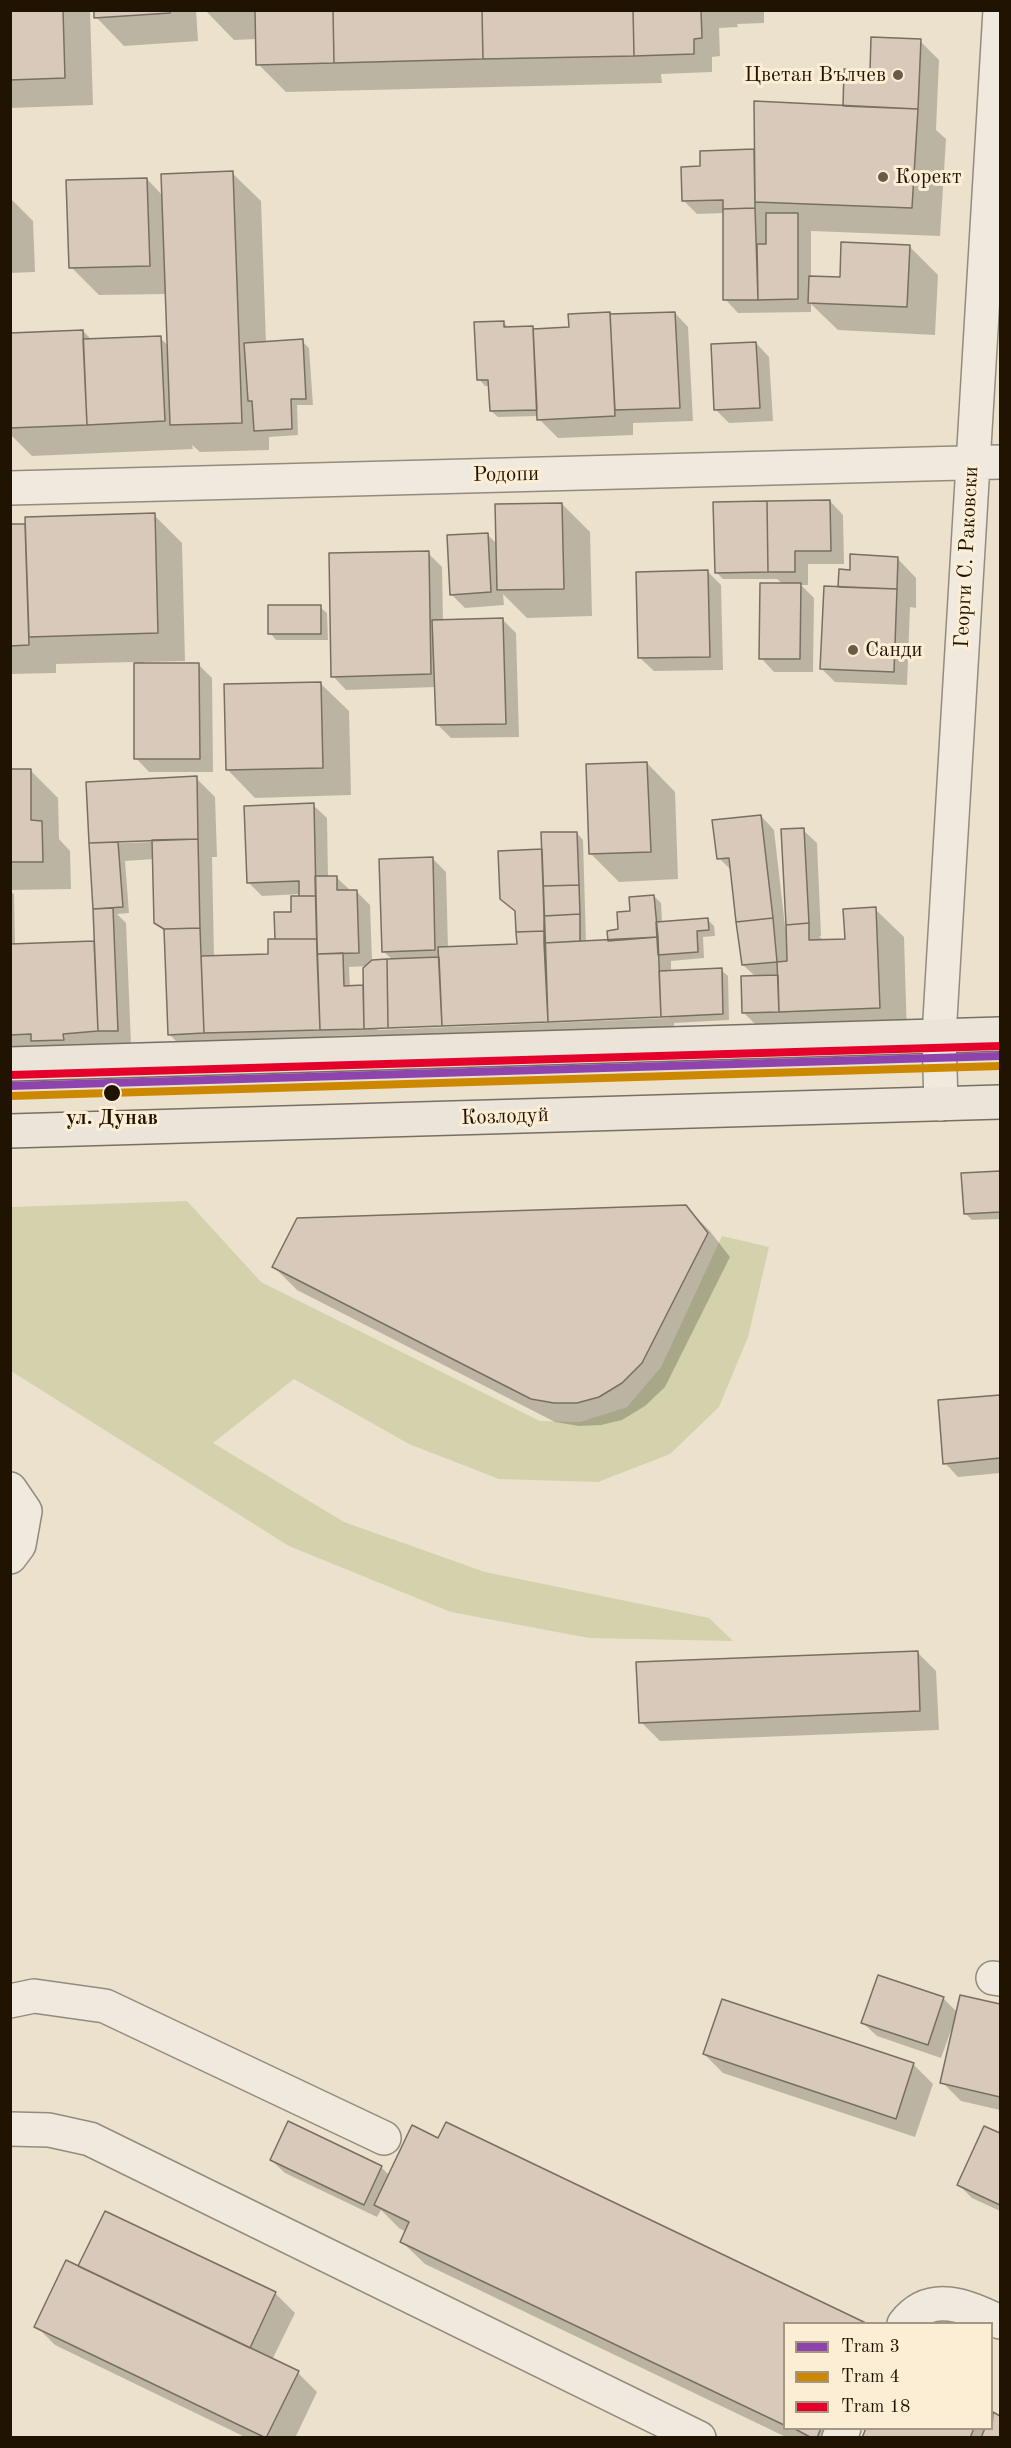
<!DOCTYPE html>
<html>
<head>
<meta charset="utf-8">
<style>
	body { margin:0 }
	#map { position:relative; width:1011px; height:2448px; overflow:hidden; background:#ece1cc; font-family:"Old Standard TT",serif }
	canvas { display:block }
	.frame { position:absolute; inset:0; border:12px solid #211301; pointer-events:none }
	.legend { position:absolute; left:783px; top:2322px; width:210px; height:108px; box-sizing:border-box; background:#fbeed5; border:2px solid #a49680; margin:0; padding:8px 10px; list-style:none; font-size:18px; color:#211301 }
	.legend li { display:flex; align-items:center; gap:12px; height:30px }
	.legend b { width:30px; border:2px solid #a49680 }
</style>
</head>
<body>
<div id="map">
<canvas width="1011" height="2448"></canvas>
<div class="frame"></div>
<ul class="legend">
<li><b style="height:8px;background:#8e44ad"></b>Tram 3</li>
<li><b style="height:8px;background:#cc8900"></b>Tram 4</li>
<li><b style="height:8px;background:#e4002b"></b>Tram 18</li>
</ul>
</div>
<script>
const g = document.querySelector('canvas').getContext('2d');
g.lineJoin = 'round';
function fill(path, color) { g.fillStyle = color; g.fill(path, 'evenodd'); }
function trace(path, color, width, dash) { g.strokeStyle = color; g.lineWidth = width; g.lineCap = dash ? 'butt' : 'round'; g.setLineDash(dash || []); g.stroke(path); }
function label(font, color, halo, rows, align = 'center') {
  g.font = font + ' "Old Standard TT",serif'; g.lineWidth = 6; g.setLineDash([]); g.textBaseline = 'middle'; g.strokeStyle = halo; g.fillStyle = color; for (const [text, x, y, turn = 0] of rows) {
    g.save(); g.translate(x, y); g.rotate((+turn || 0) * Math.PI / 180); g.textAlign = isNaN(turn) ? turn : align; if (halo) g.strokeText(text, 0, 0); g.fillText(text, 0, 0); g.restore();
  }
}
fill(new Path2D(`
	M187,1201l74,81 279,139 40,1 47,-15 34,-40 61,-131 47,11 -21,90 -29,70 -49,47 -72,28 -99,-3 -90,-35 -115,-65 -81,64 131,79 141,50 224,46 24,23 -144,-3 -138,-26 -162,-66 -278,-175v-164z`), '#d3d2ac');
fill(new Path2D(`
	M10,10h80l3,95 -83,3z
	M95,10h101l2,31 -74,5 -28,-29z
	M205,10h559v13l-27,1 1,3 -19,1 1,28 -8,1v15l-51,2 1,9 -376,9 -28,-28 -1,-25 -23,1z
	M920,41l19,19 -3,70 10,9 -6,97 -129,-5v46l30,2 69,-32 28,28 -3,60 -97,-5 -27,-26v8l-73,1 -13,-14v-86l-28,1 -14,-14 18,-32 52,-17 3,3 88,-47 27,-34z
	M232,173l29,28 5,142 36,-2 7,7 4,57h-16l1,30 -29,2v13l-69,2 -8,-7 1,4 -161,7 -22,-22v-99l73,-4 9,9 68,-2 9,8 -2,-52 -68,1 -28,-28 76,-88 16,17z
	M10,198l23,23 2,51 -25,1z
	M609,313l3,3 63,-3 13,14 5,94 -60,2v12l-75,3 -19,-19 -1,-3 -40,1 -7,-6 -1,-25h-5l-6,-7 24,-57 6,6 23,-1 4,3 34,-1z
	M756,343l13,14 4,64 -44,2 -14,-14z
	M830,501l13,14 1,49h-36v21h-7l13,13 -1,74h-39l-13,-14 22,-74 -6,-5h-54l-6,-6z
	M562,504l28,28 2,84 -65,2 -24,-24 1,11 -39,3 -14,-14 37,-59 10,10z
	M154,515l28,28 3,118 -41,1v2l55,1 13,13 1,94h-64l-13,-14 -1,-96 -79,2v9l-46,1v-148z
	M428,553l14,14 1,54 59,-2 14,14 3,104 -68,1 -14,-14 -1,-37 -90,3 -13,-14z
	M897,558l19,20v30l-6,-1 -3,78 -72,-3 -13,-13 18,-81 11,-16z
	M708,572l13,13 2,85 -69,1 -14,-13z
	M320,607l7,6 1,27h-52l-6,-7z
	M320,683l29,28 2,84 -96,3 -28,-29z
	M647,763l28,29 3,87 -59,3 -28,-28z
	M10,770h20l28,28 1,41 11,12 1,38 -61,1z
	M196,778l19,19 2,60h-5l2,100 56,-2 31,-61 -39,2 -14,-14 65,-77 14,13 1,60 8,-1 15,14h5l14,14 2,56 21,-1 -9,-8 48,-94 14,14 2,76 71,-3 24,-94 34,-18 6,7 3,102 23,-1 11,-10 12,-19 22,-16 7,7 1,20 46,-3 6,6 1,10 -12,1 1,21 -33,3v11l50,-2 7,6 1,44 -55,3v7l-295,12 -6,-7 -40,1v7l-150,5 -14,-14 -4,-102 -9,-9 -2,-64 -29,2 4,52 -12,1 9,9 5,121 -121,20v-173l4,3 1,51 81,-2 -9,-160zM153,839v3l-53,2v-3zM367,966l-2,23 -3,-2 -12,1 -1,-21zM669,1015v3l-292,12v-3z
	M761,816l13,14 11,96h2l16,-96 14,13 4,93h-2l5,5 23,-1 28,-31 29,28 3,99 -145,-5 -19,-19 13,-35 -13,-12 -11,-94 -13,-13z
	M1000,1172v47l-28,1 -7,-7 -2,-39z
	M685,1206l24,24 21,27 -65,130 -20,19 -23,14 -21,5 -22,1 -24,-4 -258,-132 -23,-23z
	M1000,1396v77l-42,4 -13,-14 -5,-62z
	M917,1652l19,19 3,59 -279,11 -19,-19z
	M961,1997l39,9v104l-39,-9 -19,-19 13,-57h-2l-12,33 -64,-22 -14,-13 80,-25 15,15z
	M723,2001l191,64 19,19 -18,53 -192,-64 -19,-19z
	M984,2128l16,7v76l-28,-13 -13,-13z
	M271,2160l110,7 9,9 394,148v104h72l-5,10h-63l-363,-174 -24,-23 5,-9 -7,-4 -18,-18 -4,7 -92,-44z
	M106,2213l170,81 19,19 -23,47 26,13 19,19 -22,46h-48l-192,-93 -19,-19 43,-58z
	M994,2414l6,3v21h-137l5,-10h124z`), '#0003');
const building = new Path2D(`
	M10,10h53l2,68 -55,2z
	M94,10h76v3l-76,5z
	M333,10h149l1,49 -149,4z
	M333,10l1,53 -78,2 -1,-55z
	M482,10h151l1,46 -151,3z
	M633,10h68l1,28 -8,1v15l-60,2z
	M871,37l50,2 -3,70 -75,-3 1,-37 26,2z
	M754,101l164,8 -6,99 -157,-6z
	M754,149l1,59 -32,1v-9l-41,1 -1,-34 19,-1v-15z
	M233,171l9,252 -72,2 -9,-251z
	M147,178l3,88 -81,2 -3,-88z
	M755,208l3,92h-35v-91z
	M766,213h32v86l-40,1 -1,-56h9z
	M841,242l69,3 -3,62 -99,-4 1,-27 31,1z
	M610,312l5,104 -78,4 -4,-91 36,-2 -1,-13z
	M675,312l5,96 -65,2 -5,-96z
	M504,321v6l29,-1 4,84 -47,1 -2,-31h-11l-3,-58z
	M83,330l4,95 -77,3v-95z
	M161,336l4,85 -78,4 -4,-86z
	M303,339l3,60h-15l1,30 -38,2 -2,-30h-4l-4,-58z
	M756,342l4,66 -46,2 -3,-66z
	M830,500l1,51h-36v21h-27l-1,-71z
	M767,501l1,71 -53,1 -2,-71z
	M562,503l2,86 -67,1 -2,-86z
	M155,513l3,120 -129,4 -4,-120z
	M10,524h15l4,121 -19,1z
	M488,533l3,59 -41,3 -3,-60z
	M429,551l2,123 -100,3 -2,-124z
	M850,554l48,3 -1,32 -59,-2 1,-18 11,1z
	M708,570l2,87 -72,1 -2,-86z
	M760,583h41l-1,76h-41z
	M824,586l73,3 -3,83 -74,-3z
	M268,605h53v29h-53z
	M503,618l3,106 -70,1 -4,-105z
	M134,663h65l1,96h-66z
	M321,682l2,86 -97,2 -2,-86z
	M647,762l4,90 -62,2 -3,-90z
	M10,769h21v51l11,1 1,41h-33z
	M197,776l1,63 -109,4 -3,-61z
	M314,803l2,93h-17v-15l-52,2 -3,-77z
	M761,815l12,103 -37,4 -7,-64 -12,1 -5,-39z
	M804,828l5,95 -23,2 -5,-96z
	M541,832h36l2,53 -36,1z
	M198,839l2,89 -36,1 -10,-6 -2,-83z
	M118,842l5,65 -30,2 -4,-66z
	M542,849l3,82 -29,1 -1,-21 -15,-12 -2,-48z
	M433,857l2,93 -53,2 -3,-93z
	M315,876h22v14h20l2,63 -42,1z
	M579,885l1,29 -36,2 -1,-30z
	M654,895l4,42 -50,4 -1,-10 11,-2 -1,-17 13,-1 -1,-14z
	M291,896h25l1,43h-42l-1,-27h17z
	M876,907l4,101 -101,4 -2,-50 10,-1 -1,-36 23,-2v17l36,-1 -2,-30z
	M113,908l5,123h-20l-5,-122z
	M580,914v27l-36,2v-27z
	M708,918l1,12 -12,1 1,21 -40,3 -2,-33z
	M773,918l4,44 -35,3 -6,-43z
	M200,928l4,105 -36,2 -4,-106z
	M545,931l3,91 -106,4 -4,-79 79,-3 -1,-12z
	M658,937l3,80 -113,5 -4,-79z
	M268,939h49l3,91 -116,3 -3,-77 67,-2z
	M94,941l4,90 -35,3 1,6 -33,1v-7l-21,1v-91z
	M343,953l1,33 19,-1 1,44 -44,1 -3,-76z
	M439,957l3,69 -54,2 -1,-69z
	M387,959l1,69 -24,1 -1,-61 9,-8z
	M722,968l1,46 -62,3 -2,-46z
	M778,975l1,37 -37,1 -1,-37z
	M1000,1171v41l-36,2 -3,-41z
	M686,1205l22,28 -66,130 -20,20 -23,14 -22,6h-23l-23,-4 -259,-132 25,-49z
	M1000,1395v63l-57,6 -5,-64z
	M918,1651l2,60 -281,12 -3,-61z
	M878,1975l66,22 -16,48 -67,-22z
	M960,1995l40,9v93l-60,-14z
	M722,1999l192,64 -18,56 -193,-65z
	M288,2121l94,45 -18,39 -94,-45z
	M446,2122l422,202h-84v101l-384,-183 9,-20 -35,-17 38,-80 26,13z
	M984,2126l16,7v72l-43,-20z
	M105,2211l171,81 -26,56 -172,-82z
	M66,2260l233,111 -33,67 -232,-111z
	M993,2412l7,4v22h-19l4,-10h7z
	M793,2428h28l-4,10h-5z
	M866,2428h108l-4,10h-108z`);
fill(building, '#d9c9ba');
trace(building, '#776f62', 1.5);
const minor = new Path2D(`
	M10,488l990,-26
	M941,1104l-2,-68 61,-1026
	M10,1489l15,22 -6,34 -9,12
	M993,1978l7,1
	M10,2001l24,-5 71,10 279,132
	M10,2129l39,1 41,9 609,299
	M904,2324c27,-35 64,-17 96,-2
	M839,2438l5,-10`);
const major = new Path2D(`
	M10,1064l990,-30
	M10,1131l990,-29`);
trace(minor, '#938b7d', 36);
trace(major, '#776f62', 36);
trace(minor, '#efe9de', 33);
trace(major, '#ebe4d9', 33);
trace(new Path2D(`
	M10,1086l990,-30`), '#8e44ad', 8);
trace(new Path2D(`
	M10,1096l990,-30`), '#cc8900', 8);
trace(new Path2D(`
	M10,1075l990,-29`), '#e4002b', 8);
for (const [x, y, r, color] of [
	[898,75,6,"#685b48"],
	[883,177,6,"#685b48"],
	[853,650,6,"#685b48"],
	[112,1093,9,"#211301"]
]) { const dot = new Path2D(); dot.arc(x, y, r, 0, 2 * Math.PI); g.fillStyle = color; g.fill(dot); trace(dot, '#fbeed5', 2); }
label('21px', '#211301', '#fbeed5', [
	["Цветан Вълчев",886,75,"right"],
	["Корект",895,177],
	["Санди",865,650]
], 'left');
label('21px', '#211301', '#fbeed5', [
	["Родопи",506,475,-1],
	["Георги С. Раковски",967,557,-87],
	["Козлодуй",505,1117,-2]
]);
label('bold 21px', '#211301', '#fbeed5', [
	["ул. Дунав",112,1118]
]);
</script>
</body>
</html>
